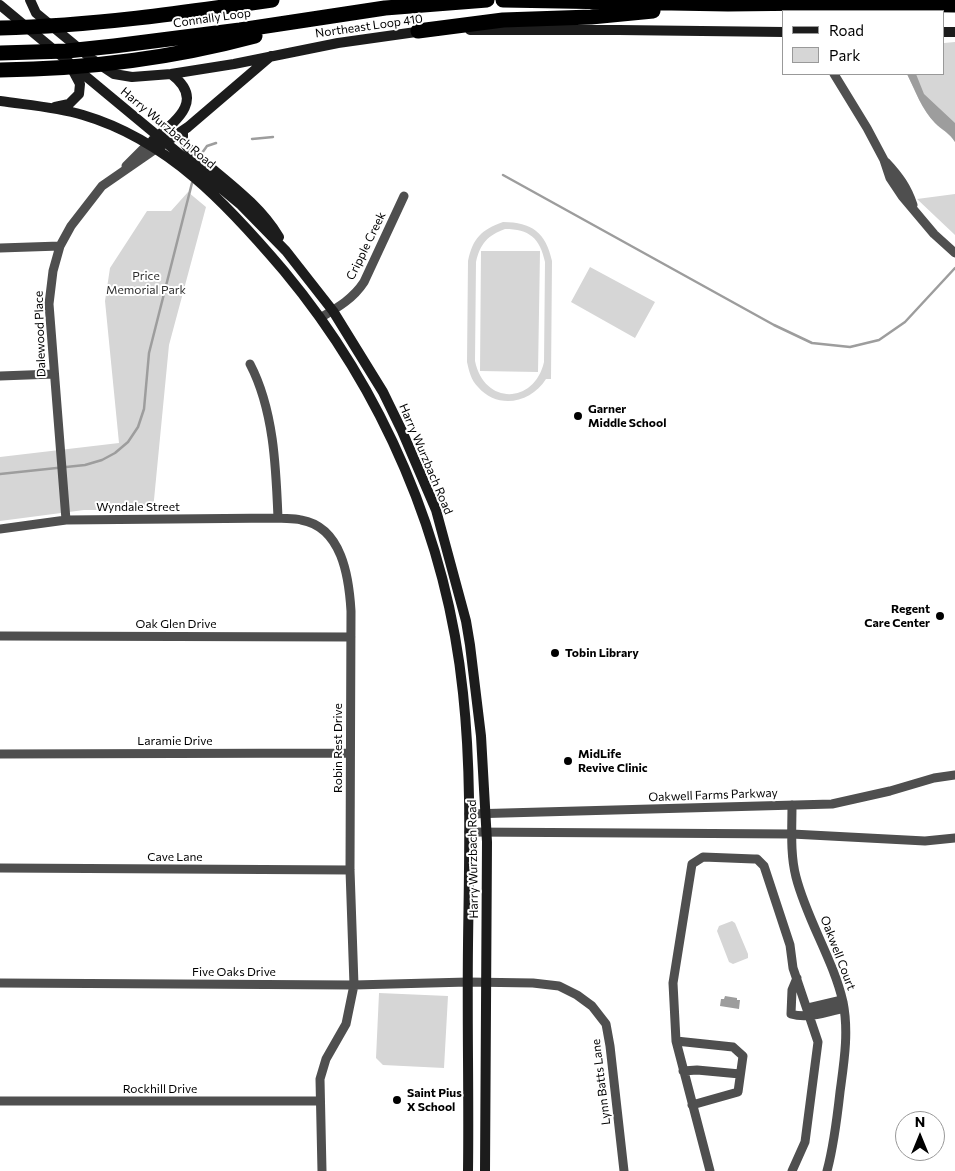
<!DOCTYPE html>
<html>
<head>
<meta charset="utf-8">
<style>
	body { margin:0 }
	#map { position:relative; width:955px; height:1171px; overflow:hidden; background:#fff; font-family:Commissioner,sans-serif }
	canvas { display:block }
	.legend { position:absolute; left:782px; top:10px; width:162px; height:65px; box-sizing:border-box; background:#fff; border:1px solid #999; margin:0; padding:6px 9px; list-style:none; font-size:15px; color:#000 }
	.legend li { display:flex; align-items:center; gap:10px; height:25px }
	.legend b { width:25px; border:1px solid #999 }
	.north { position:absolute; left:895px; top:1111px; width:50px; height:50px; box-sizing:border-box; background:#fff; border:1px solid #999; border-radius:50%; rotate:0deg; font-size:14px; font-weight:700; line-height:20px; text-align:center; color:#000 }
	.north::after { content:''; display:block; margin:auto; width:18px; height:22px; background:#000; clip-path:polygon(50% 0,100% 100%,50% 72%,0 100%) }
</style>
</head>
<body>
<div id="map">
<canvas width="955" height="1171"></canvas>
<ul class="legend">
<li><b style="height:6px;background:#1c1c1c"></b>Road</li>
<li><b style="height:14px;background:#d6d6d6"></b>Park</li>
</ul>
<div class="north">N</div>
</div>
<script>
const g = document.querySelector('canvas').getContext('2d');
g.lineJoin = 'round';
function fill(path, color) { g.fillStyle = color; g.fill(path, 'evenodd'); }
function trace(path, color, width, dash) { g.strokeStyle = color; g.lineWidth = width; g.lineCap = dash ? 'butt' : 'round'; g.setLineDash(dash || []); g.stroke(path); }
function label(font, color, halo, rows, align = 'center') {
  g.font = font + ' Commissioner,sans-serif'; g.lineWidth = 4; g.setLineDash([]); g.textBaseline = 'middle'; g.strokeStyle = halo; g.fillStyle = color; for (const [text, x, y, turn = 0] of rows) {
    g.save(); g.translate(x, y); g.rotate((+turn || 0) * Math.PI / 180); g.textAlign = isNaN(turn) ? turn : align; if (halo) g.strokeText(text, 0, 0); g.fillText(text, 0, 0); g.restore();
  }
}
fill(new Path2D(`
	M955,42v100c-6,-9 -13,-12 -20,-19 -13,-13 -20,-33 -28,-49h37v-31z
	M188,192l18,15 -37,138 -16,165h-69l-84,11v-64l119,-14 -14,-142 5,-33 37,-57h24z
	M955,194v41l-38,-36z
	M503,222c29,0 43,11 49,39l-1,118h-5c-15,24 -48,31 -68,8 -7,-7 -9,-16 -11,-25l1,-101c5,-23 13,-31 35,-39zM505,229c24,0 35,9 40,33l-1,100c-10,43 -60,43 -69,-1l1,-99c4,-18 12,-27 29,-33z
	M481,251h59l-2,121 -58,-1z
	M590,267l65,35 -20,36 -64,-36z
	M732,921l3,2 13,31v4l-15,6 -4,-2 -12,-31 2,-5z
	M379,993l69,3 -4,72 -61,-3 -7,-7z`), '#d6d6d6');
fill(new Path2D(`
	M907,74h9l8,20 31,29v19c-5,-9 -13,-12 -20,-19 -13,-13 -20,-33 -28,-49z
	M725,996l12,2v2h3l-1,9 -19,-3 1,-7h3z`), '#9d9d9d');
trace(new Path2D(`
	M252,139l21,-2
	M202,153l5,-7 9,-3
	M503,175l271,150 38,18 38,4 29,-7 26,-18 50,-54
	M0,474l85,-9 17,-5 13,-7 13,-11 10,-15 6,-18 5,-56 43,-170`), '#9d9d9d', 2.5);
trace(new Path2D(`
	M834,74l33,54 17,32 6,18 12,18 32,38 21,19
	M886,162c13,14 21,25 27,43
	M126,166l23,-23
	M0,248l60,-2
	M320,318c17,-10 33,-19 44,-36l40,-86
	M250,364c24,46 26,104 28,154
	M0,376l54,-2
	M66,520l-17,-216 4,-33 7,-25 11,-20 31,-40 55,-38
	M0,529l66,-9 212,-2c7,1 15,0 23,2 41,7 48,57 50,91l-1,259 4,115 -8,39 -20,35 -6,20 2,92
	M0,636l351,1
	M0,754l350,-1
	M792,805c0,24 -2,49 4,72 11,43 37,82 47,125 6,30 1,60 -3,90 -3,27 -6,53 -13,79
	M469,814l363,-10 58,-13 44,-13 21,-3
	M469,832l323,2 133,7 30,-3
	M0,868l350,2
	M797,978l-5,12 -1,24c17,5 36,-2 53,-6
	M0,983l354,2 114,-3 65,1 26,3 18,9 15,11 14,18 4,22 14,125
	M808,1008l34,-8
	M676,1041l57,6 10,9 -5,36 -46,13
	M683,1071l14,-1 43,4
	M0,1101h320
	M710,1171l-34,-130 -3,-58 19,-119 11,-7 51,2h3l7,7 26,79 3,23 25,74 -13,100 -13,29`), '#4f4f4f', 9);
trace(new Path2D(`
	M30,0l6,13 57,47 21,14 18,3 39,-3 63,-10 104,-21 85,-12
	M0,5l241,200 45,46 47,60 50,81 19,39 34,79 30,111 4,24 11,91 6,106 -2,329
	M470,30h149l165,2
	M944,32h11
	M0,101c27,4 56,6 83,14 85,25 145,90 201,156 99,119 163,267 179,422 9,83 6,168 5,252 -1,75 1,151 0,226
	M55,107l14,-3 10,-10 1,-10 -9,-17
	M183,131v9l4,7c31,29 70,53 92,90
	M153,140c23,-19 53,-40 18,-66
	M160,146l28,-19 83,-71`), '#1c1c1c', 10);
trace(new Path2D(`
	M503,0l225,4 89,-1 138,2
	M0,28c92,-2 182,-15 272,-28
	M418,31l85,-11 88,-3 62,-6
	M0,53l67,-2 47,-5 126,-16 145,-22 102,-8
	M0,70c85,-1 173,-12 255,-34`), '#000', 15);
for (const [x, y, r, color] of [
	[578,416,5,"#000"],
	[940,616,5,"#000"],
	[555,653,5,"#000"],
	[568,761,5,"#000"],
	[397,1100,5,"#000"]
]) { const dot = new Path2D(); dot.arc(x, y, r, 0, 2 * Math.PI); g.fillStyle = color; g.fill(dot); trace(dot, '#fff', 2); }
label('12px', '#000', '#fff', [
	["Connally Loop",212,18,-8],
	["Northeast Loop 410",369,26,-8],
	["Harry Wurzbach Road",168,128,40],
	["Cripple Creek",366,246,-64],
	["Dalewood Place",40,334,-92],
	["Harry Wurzbach Road",426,459,67],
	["Wyndale Street",138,507],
	["Oak Glen Drive",176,624],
	["Laramie Drive",175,741],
	["Robin Rest Drive",338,748,-90],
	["Oakwell Farms Parkway",713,795,-2],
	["Cave Lane",175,857],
	["Harry Wurzbach Road",473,859,-91],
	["Oakwell Court",838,953,69],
	["Five Oaks Drive",234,972],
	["Lynn Batts Lane",601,1082,-97],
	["Rockhill Drive",160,1089]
]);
label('12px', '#2d2d2d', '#fff', [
	["Price",146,276],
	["Memorial Park",146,290]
]);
label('bold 12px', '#000', '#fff', [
	["Garner",588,409],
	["Middle School",588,423],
	["Regent",930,609,"right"],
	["Care Center",930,623,"right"],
	["Tobin Library",565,653],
	["MidLife",578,754],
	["Revive Clinic",578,768],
	["Saint Pius",407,1093],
	["X School",407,1107]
], 'left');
</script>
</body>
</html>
